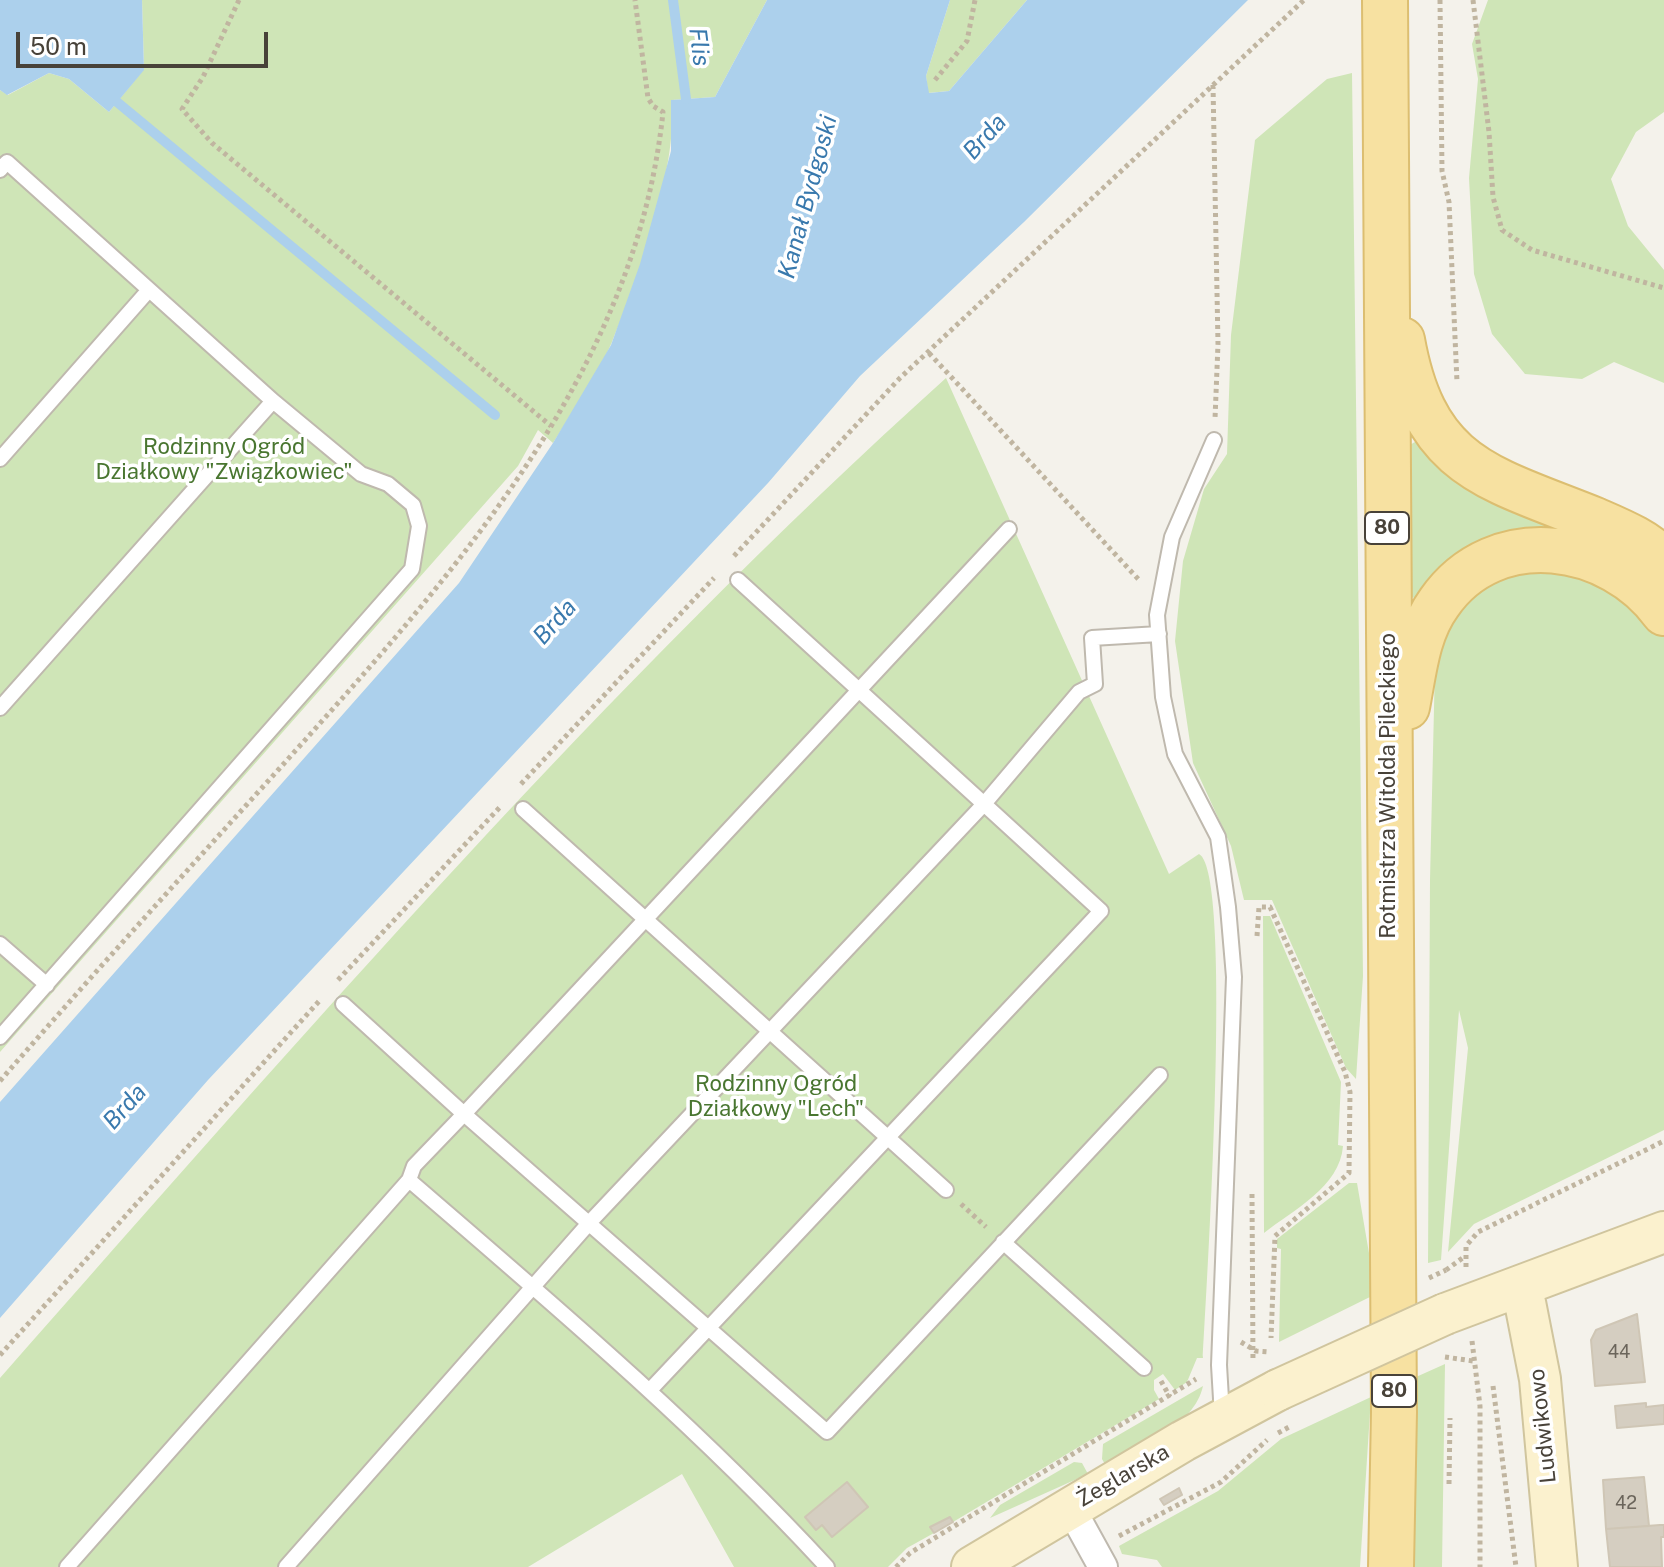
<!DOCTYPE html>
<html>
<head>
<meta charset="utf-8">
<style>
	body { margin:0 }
	#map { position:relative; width:1664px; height:1567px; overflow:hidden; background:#f4f2eb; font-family:"Public Sans",sans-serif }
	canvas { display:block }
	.scale { position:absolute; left:16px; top:32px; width:252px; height:36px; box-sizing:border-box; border:4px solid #484239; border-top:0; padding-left:10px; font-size:24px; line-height:28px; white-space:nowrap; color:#484239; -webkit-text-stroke:6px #fff; paint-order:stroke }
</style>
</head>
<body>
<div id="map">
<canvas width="1664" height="1567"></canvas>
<div class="scale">50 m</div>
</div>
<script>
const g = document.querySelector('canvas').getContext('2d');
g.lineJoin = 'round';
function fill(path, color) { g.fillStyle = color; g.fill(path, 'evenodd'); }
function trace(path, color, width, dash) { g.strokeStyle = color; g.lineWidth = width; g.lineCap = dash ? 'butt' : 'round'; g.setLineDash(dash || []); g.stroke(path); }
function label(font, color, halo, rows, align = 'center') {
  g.font = font + ' "Public Sans",sans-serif'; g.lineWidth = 7; g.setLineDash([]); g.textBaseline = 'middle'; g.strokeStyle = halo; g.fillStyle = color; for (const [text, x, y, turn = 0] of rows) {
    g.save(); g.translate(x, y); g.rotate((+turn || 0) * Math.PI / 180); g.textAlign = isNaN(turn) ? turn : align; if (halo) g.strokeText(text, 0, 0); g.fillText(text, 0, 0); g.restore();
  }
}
fill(new Path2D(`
	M142,0h625l-52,97 -43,3c5,70 -33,177 -60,242 -15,35 -39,69 -59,101l-15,-13 -20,36 -518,586v-962l8,5 41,-22 20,6 40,33 35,-43z
	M950,0h77l-78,91 -21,2 -2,-17z
	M1488,0h176v112l-28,20 -25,47 17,47 36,44v113l-50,-21 -32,17 -57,-5 -33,-40 -18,-60 -5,-96 9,-99 -6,-35z
	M1352,73l11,903 -7,103 -10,-11 -74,-168h-28l-13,-54 -38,-83 -18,-122 8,-80 21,-72 23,-35 4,-119 24,-195 72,-61z
	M946,378l223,496 30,-20c35,18 7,443 4,504h-6l-10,24 -12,8 -12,-16 -9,6v10l5,9 -206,123 -3,-5 -19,10 3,6 -27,15 -19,19h-154l-52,-93 -154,93h-528v-189c304,-344 605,-693 946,-1000z
	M1418,440l140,86v4l-142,69 -6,-3v-151z
	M1564,560l100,67v503l-190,94 -26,28 20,-204 -9,-38 -18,250 -13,3 2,-383 5,-215 5,-37 55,-52z
	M1263,916h7l71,166 -3,63 5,1c-3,41 -50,64 -79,87z
	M1349,1183h8l19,111 -97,48 2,-93 -4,-1v-9z
	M1445,1364l-3,203h-29l3,-190z
	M1203,1386c-9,41 -63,59 -97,80l-4,-7 1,-15z
	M1371,1397l-11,170h-198l-5,-7 -35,-6 -3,-8 99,-55 63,-52z
	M1074,1462l8,1 6,11 -98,44 10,-13z`), '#cfe5b7');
fill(new Path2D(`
	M0,0h142l2,70 -35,42 -40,-33 -20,-6 -42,22 -7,-5z
	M767,0h183l-24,76 3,17 20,-2 78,-91h221l-224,222 -164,154 -92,107 -560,597 -208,238v-216l459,-519 94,-140 58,-98 29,-81 31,-113v-51l44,-3z`), '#acd0ec');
trace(new Path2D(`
	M673,0l13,99
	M117,102l378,313`), '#acd0ec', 10);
const building = new Path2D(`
	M1637,1314l8,68 -50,4 -4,-46 5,-10z
	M1646,1403v4l18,-2v19l-47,4 -2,-22z
	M1644,1477l5,49 -43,3 -3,-49z
	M847,1482l21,25 -36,30 -10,-12 -6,5 -11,-13z
	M1179,1488l3,7 -18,10 -4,-6z
	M950,1517l3,5 -19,11 -4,-6z
	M1660,1525h4v12h-3l1,30h-52l-4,-38z`);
fill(building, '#d5cec1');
trace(building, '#cfc6b5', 2);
const lane = new Path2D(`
	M0,170l7,-8 266,239 -273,307
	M1214,440l-42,97 -15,78 6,82 12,57 43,83 10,70 6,70 -15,388 3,51
	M0,459l148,-168
	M1009,529l-545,585 363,318 333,-357
	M738,580l246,224 95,-112 16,-8 -3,-46 67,-4
	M523,809l423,381
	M0,944l47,41
	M343,1004l121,110 -50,52 -5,14
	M0,1037l412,-468 7,-43 -6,-21 -25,-21 -27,-10 -88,-73
	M1003,1242l141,126
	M67,1567l342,-387c144,124 289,247 418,387
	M286,1567l304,-345 394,-418 117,107 -450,478`);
const street = new Path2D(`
	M1070,1507l33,60`);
const secondary = new Path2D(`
	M1522,1287l18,92 17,188
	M1445,1314l219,-82
	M972,1567l211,-126 95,-51`);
const primary = new Path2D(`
	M1385,0l9,1412 -3,155
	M1402,340c23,128 86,137 193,180 23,10 53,22 69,41
	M1407,707c7,-36 10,-74 32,-104 56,-81 173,-62 225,10`);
trace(lane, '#bfb9ae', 18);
trace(street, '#bfb9ae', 32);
trace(secondary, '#d0c59e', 44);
trace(primary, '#dcbe71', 48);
trace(new Path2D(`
	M239,0l-36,77 -21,32 30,34 339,283
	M1440,0l2,171 7,31 8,180
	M1473,0l16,132 4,65 9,33 30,20 132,38
	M935,80l32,-39 8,-41
	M1213,85l5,259 -3,75
	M929,353l211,228
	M734,556l166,-178 404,-378
	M521,784l193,-206
	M1257,936l2,-29h11l75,165 5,20 -1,81 -74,63 -4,102
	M338,980l163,-174
	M0,1081c91,-105 185,-208 279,-312 169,-188 357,-394 384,-657l-10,-6 -5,-8 -13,-98
	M1252,1194l1,168
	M961,1204l25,23
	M1466,1267v-21l12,-14 186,-91
	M1446,1270l18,-13
	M1472,1341l8,65v161
	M1241,1342l15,9 13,1
	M0,1355l321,-356
	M1445,1357l28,4
	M1161,1381l9,16
	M1493,1386l23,181
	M1449,1484l1,-66
	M1119,1536l102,-54 46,-42
	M896,1567l14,-14 286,-174`), '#c0b5a0', 5, [4, 4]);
trace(lane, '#fff', 14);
trace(street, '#fff', 28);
trace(secondary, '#fbf1ce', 40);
trace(primary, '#f7e1a1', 44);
const secondaryBridge = new Path2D(`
	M1278,1390l167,-76`);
trace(secondaryBridge, '#d0c59e', 44, []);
trace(new Path2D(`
	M1429,1278l17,-8
	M1278,1433l13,-7`), '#c0b5a0', 5, [4, 4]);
trace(secondaryBridge, '#fbf1ce', 40);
label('18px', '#6b655b', null, [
	["44",1619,1352],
	["42",1626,1503]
]);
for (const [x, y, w] of [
	[1387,528,44],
	[1394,1391,44]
]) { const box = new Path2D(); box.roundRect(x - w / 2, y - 16, w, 32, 6); g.fillStyle = '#fff'; g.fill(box); trace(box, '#484239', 2); }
label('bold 20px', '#484239', null, [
	["80",1387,528],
	["80",1394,1391]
]);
label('22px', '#497630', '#fff', [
	["Rodzinny Ogród",224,447],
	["Działkowy \"Związkowiec\"",224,472],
	["Rodzinny Ogród",776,1084],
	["Działkowy \"Lech\"",776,1109]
]);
label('22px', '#484239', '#fff', [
	["Rotmistrza Witolda Pileckiego",1388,786,-90],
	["Ludwikowo",1543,1426,-96],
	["Żeglarska",1123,1476,-30]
]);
label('italic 24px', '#3979ad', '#fff', [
	["Flis",699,47,83],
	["Brda",985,137,-48],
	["Kanał Bydgoski",808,197,-75],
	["Brda",555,622,-48],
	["Brda",125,1107,-48]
]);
</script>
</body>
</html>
